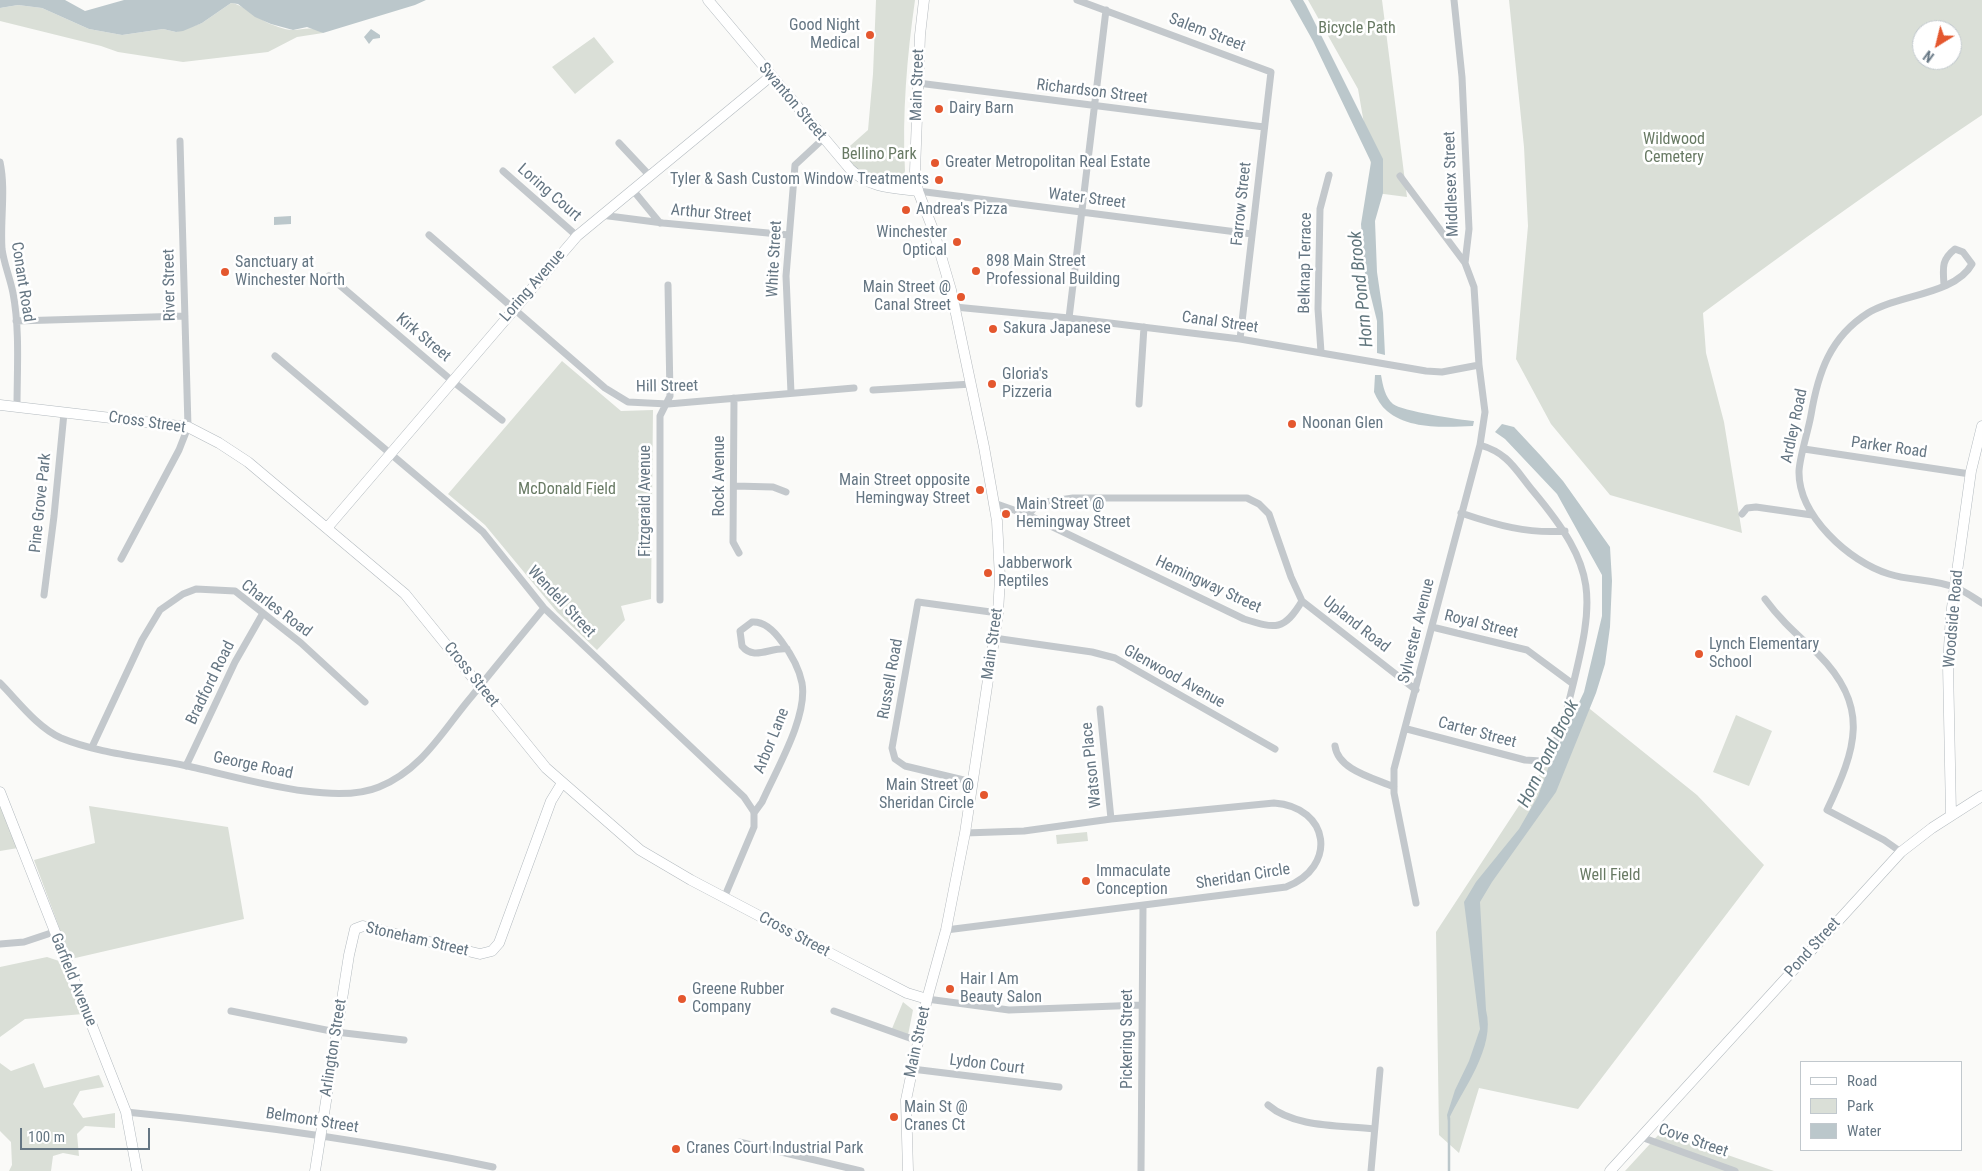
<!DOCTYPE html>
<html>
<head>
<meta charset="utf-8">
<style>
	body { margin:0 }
	#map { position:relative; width:1982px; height:1171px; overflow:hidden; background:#fafaf8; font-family:"Roboto Condensed",sans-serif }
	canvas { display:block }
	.legend { position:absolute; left:1800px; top:1061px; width:162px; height:90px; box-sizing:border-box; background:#fff; border:1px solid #c1c8cd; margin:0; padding:6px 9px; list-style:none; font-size:15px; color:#657683 }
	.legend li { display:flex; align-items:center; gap:10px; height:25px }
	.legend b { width:25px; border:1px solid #c1c8cd }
	.north { position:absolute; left:1912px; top:20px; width:50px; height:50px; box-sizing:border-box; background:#fff; border:1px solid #c1c8cd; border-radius:50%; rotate:216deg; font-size:14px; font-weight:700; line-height:20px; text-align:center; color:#657683 }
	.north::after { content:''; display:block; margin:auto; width:18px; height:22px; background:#e4572e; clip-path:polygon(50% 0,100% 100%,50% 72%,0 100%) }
	.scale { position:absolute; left:20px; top:1128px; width:130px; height:22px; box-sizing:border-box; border:2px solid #657683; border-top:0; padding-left:6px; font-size:15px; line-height:18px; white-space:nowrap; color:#657683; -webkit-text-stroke:4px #fff; paint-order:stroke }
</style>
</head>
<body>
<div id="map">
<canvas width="1982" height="1171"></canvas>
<ul class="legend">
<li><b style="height:6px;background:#fff"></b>Road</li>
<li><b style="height:14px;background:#dadfd7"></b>Park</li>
<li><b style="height:14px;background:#bbc7cb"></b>Water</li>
</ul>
<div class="north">N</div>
<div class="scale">100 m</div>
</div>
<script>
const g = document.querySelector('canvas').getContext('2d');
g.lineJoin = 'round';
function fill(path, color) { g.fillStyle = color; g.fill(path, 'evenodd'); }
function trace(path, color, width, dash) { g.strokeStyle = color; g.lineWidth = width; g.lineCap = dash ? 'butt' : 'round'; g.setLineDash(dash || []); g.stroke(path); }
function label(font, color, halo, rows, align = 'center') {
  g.font = font + ' "Roboto Condensed",sans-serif'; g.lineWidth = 5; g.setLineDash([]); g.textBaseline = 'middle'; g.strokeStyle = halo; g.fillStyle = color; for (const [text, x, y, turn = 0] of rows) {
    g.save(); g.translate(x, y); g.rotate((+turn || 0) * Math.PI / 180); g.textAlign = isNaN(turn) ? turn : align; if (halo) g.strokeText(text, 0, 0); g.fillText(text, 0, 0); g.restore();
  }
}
fill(new Path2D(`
	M876,0h39c-8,56 -13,115 -10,171l-3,9 -10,4 -30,-9 -20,-22 26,-23 5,-56z
	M1308,0h74l25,197 -31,-4 -18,-104z
	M1509,0h473v115c-94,63 -187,130 -279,198l3,40 18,69 18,111 -132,-38 -59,-71 -35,-65 12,-133 -4,-79zM1922,30h30v30h-30z
	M231,3c12,1 28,17 42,22 6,2 13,5 19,5 12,0 19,-5 31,3l-26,4 -29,15 -85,10 -65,-10 -17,-6 -101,-25v-13l18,-3 24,3 47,21 33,6 41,-6 13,3 26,-9z
	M594,37l20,25 -39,32 -23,-27z
	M562,361l59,50 32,-1 -2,189 -30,7 4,14 -28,30 -40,-38 -72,-87 -37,-31z
	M1585,705l112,90 67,70 -186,244 -99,-21 -20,65 -20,-18 -3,-203z
	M1736,715l36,16 -23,55 -36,-14z
	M0,805l18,43 -18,3z
	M89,806l139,21 16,92 -173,40 -37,-99 61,-17z
	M1087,832l1,9 -31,3 -1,-9z
	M47,957l12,4 24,53 -58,5 -25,18v-70z
	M903,1002l10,8 -5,25 -17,-4z
	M0,1063l11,8 23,-8 10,25 55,-13 5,12 -24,4 -7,13 10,14 32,-5v15l-30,-2 -8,8 2,22 -16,-3 -10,3 -2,15h-42l3,-6 -1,-23 -11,-11z
	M1661,1132l113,39h-149z`), '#dadfd7');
fill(new Path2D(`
	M0,0h65l20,11 39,-11h302l-11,5 -92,28 -16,-6 -14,3 -22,-6 -16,-7 -17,-13 -7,-1 -29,20 -19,8 -7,1 -13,-3 -41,6 -33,-6 -47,-21 -24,-3 -18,3z
	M1290,0h13l3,5 77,154v34l-8,28 2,51 6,41 2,42 -8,-2v-32l-13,-52 -3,-45 10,-62 -58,-121z
	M371,29l9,6v3l-7,1 -4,5 -5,-7z
	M291,216v8l-17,1v-8z
	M1375,375h6c2,11 4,22 12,29 8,7 68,16 81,17l-1,5c-26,1 -64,4 -86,-15 -6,-5 -10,-12 -13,-19z
	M1502,424l12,3 27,29 22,25 47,66 2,34 -2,46 -5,37 -9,29 -40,99 -64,90 -12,20 6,108c10,38 -23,78 -38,111l-1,-6 8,-25 14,-29 11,-32 -16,-127 12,-20 43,-53 19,-33 11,-30 35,-74 18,-76v-41l-45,-81 -52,-55 -10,-7z`), '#bbc7cb');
trace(new Path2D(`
	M1449,1118v53`), '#bbc7cb', 2.5);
const secondary = new Path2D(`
	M708,0l142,169c20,19 41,19 68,22
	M0,405l188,22 31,16 29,19 157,132 141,174 94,82 51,30 156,82 60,31 20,6
	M327,528l250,-292 194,-160
	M0,792l126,320 11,59
	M1951,814l-3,-149 3,-50 20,-144 11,-45
	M315,1171l34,-216 6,-26 8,-3 117,28 12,-3 7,-8 52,-142 11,-18
	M1610,1171l291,-319 31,-24 50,-32`);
const primary = new Path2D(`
	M908,1171l-2,-71 21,-101 19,-69 19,-97 33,-220 2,-35 -3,-57 -13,-74 -33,-157 -17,-58 -16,-41 -3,-20 5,-136 4,-35`);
trace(secondary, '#b3babf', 11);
trace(primary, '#b5babe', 11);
trace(new Path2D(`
	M1077,0l194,72 -31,267
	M918,83l346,44
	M619,143l30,32
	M0,162c6,28 0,58 2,87 2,15 8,29 11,44 7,37 4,77 4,114
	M503,171l74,65
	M1400,176l65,87
	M632,189l28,34
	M918,191l334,43
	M601,215l62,8 126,12
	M429,235l176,153 23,14 40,2 186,-16
	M329,276l122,104 51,40
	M1944,285c-1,-17 -3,-25 11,-36l8,3 9,12c-17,31 -76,31 -104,49 -38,24 -50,60 -57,102 -3,17 -11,40 -12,56 -1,44 50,91 90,103 21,7 46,5 67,14 9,3 18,10 26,15
	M955,307l114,11 171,21 186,32 16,1 37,-7
	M1069,318l37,-308
	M16,321l169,-5
	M1321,352l-3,-43 2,-100 9,-34
	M275,356l208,176 61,76 200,189 10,15v15l-30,71
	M873,390l99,-6
	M791,393l-5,-117 9,-111 28,-26
	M734,398l-1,144 6,11
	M1139,404l5,-77
	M1804,449l166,25
	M735,486l38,1 13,5
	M994,503l34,12 216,104c32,10 40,12 58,-18
	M1461,513c35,12 67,21 104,18
	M1742,514l5,-6 9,-1 56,8
	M1028,515l11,-12 34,-5h174l12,6 10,10 22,63 11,24 114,89
	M121,559l58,-109 9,-23 -8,-286
	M44,595l10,-79 10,-103
	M1765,599c16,22 34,37 53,55 53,53 38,95 9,156l57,30 17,12
	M660,600v-184l10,-20 -2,-111
	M1432,627l95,23 46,34
	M994,638l98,14 23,6 160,91
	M0,683c18,18 37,44 61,55 39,16 84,19 126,28 49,10 145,41 192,21 44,-18 64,-57 93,-91 24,-30 48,-59 72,-88
	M1100,709l11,110
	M1407,729l118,31 16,1c17,-14 25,-47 30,-68 24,-97 28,-123 -38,-202 -18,-22 -25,-38 -53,-46
	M1335,746c3,24 39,32 59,41
	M92,747l50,-107 18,-30 23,-16 13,-5 39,2 66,52 64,59
	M186,766l49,-104 28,-49
	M972,782l-67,-16 -10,-7 -3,-11 26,-146 80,11
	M754,813l8,-11c14,-32 46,-85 40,-119 -3,-15 -11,-29 -20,-41 -7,-10 -17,-21 -30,-20l-12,9 2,15c12,15 28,1 45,3
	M1416,903l-22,-110v-24l86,-324 5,-33 -6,-47 -5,-78 -9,-24 4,-34 -7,-152 -8,-77
	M946,930l340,-43c52,-20 44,-80 -12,-84l-163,16 -87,12 -59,2
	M0,944l24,-2 30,-10
	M927,999l82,11 133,-5
	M231,1011l105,21 68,8
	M834,1011l84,30
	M912,1069l147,18
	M1268,1105c27,23 72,20 106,24
	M126,1112c123,12 246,29 367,55
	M1641,1137l94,34
	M739,1142l122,29
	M1141,1171l2,-264
	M1371,1171l9,-101`), '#c3c8cc', 7);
trace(secondary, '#fff', 10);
trace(primary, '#fff', 10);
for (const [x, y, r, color] of [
	[870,35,5,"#e4572e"],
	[939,109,5,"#e4572e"],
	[935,163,5,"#e4572e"],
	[939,180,5,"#e4572e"],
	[906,210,5,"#e4572e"],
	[957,242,5,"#e4572e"],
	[976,271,5,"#e4572e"],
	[225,272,5,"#e4572e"],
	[961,297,5,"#e4572e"],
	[993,329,5,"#e4572e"],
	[992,384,5,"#e4572e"],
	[1292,424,5,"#e4572e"],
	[980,490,5,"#e4572e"],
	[1006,514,5,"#e4572e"],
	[988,573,5,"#e4572e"],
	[1699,654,5,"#e4572e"],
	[984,795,5,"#e4572e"],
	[1086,881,5,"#e4572e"],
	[950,989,5,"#e4572e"],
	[682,999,5,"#e4572e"],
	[894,1117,5,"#e4572e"],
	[676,1149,5,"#e4572e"]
]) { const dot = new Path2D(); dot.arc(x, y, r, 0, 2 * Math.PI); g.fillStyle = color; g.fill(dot); trace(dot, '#fff', 2); }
label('16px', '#657683', '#fff', [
	["Good Night",860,26,"right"],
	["Medical",860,44,"right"],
	["Dairy Barn",949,109],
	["Greater Metropolitan Real Estate",945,163],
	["Tyler & Sash Custom Window Treatments",929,180,"right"],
	["Andrea's Pizza",916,210],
	["Winchester",947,233,"right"],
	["Optical",947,251,"right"],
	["898 Main Street",986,262],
	["Professional Building",986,280],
	["Sanctuary at",235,263],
	["Winchester North",235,281],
	["Main Street @",951,288,"right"],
	["Canal Street",951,306,"right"],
	["Sakura Japanese",1003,329],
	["Gloria's",1002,375],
	["Pizzeria",1002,393],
	["Noonan Glen",1302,424],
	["Main Street opposite",970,481,"right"],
	["Hemingway Street",970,499,"right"],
	["Main Street @",1016,505],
	["Hemingway Street",1016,523],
	["Jabberwork",998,564],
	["Reptiles",998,582],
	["Lynch Elementary",1709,645],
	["School",1709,663],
	["Main Street @",974,786,"right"],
	["Sheridan Circle",974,804,"right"],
	["Immaculate",1096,872],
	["Conception",1096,890],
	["Hair I Am",960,980],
	["Beauty Salon",960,998],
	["Greene Rubber",692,990],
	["Company",692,1008],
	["Main St @",904,1108],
	["Cranes Ct",904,1126],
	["Cranes Court Industrial Park",686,1149]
], 'left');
label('16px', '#687a64', '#fff', [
	["Bicycle Path",1357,29],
	["Wildwood",1674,140],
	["Cemetery",1674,158],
	["Bellino Park",879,155],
	["McDonald Field",567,490],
	["Well Field",1610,876]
]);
label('16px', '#657683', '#fff', [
	["Salem Street",1207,33,21],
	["Main Street",918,85,-88],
	["Richardson Street",1092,92,7],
	["Swanton Street",792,102,50],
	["Middlesex Street",1452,184,-92],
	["Loring Court",549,193,41],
	["Water Street",1087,199,7],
	["Farrow Street",1242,204,-84],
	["Arthur Street",711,214,5],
	["White Street",775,259,-87],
	["Belknap Terrace",1306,263,-89],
	["Conant Road",22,282,81],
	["River Street",170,285,-91],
	["Loring Avenue",533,286,-49],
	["Canal Street",1220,323,8],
	["Kirk Street",423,338,40],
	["Hill Street",667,387,-1],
	["Cross Street",147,423,8],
	["Ardley Road",1795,426,-78],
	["Parker Road",1889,448,8],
	["Rock Avenue",720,476,-90],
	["Fitzgerald Avenue",646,501,-90],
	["Pine Grove Park",41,503,-84],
	["Hemingway Street",1208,585,25],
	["Wendell Street",561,602,47],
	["Charles Road",276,609,37],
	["Woodside Road",1954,619,-85],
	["Upland Road",1356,625,38],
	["Royal Street",1481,625,14],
	["Sylvester Avenue",1417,631,-76],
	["Main Street",993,644,-82],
	["Cross Street",471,675,51],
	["Glenwood Avenue",1174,677,29],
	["Russell Road",891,679,-80],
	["Bradford Road",211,683,-64],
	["Carter Street",1477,733,15],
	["Arbor Lane",772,741,-68],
	["Watson Place",1092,765,-96],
	["George Road",253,766,12],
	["Sheridan Circle",1243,877,-9],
	["Cross Street",794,935,28],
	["Stoneham Street",417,940,13],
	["Pond Street",1813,948,-48],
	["Garfield Avenue",73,980,68],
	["Pickering Street",1128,1039,-90],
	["Main Street",918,1042,-78],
	["Arlington Street",334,1048,-81],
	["Lydon Court",987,1065,7],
	["Belmont Street",312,1121,9],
	["Cove Street",1693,1141,19]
]);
label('italic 18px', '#60757c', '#fff', [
	["Horn Pond Brook",1362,289,-96],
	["Horn Pond Brook",1549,754,-64]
]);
</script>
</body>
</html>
